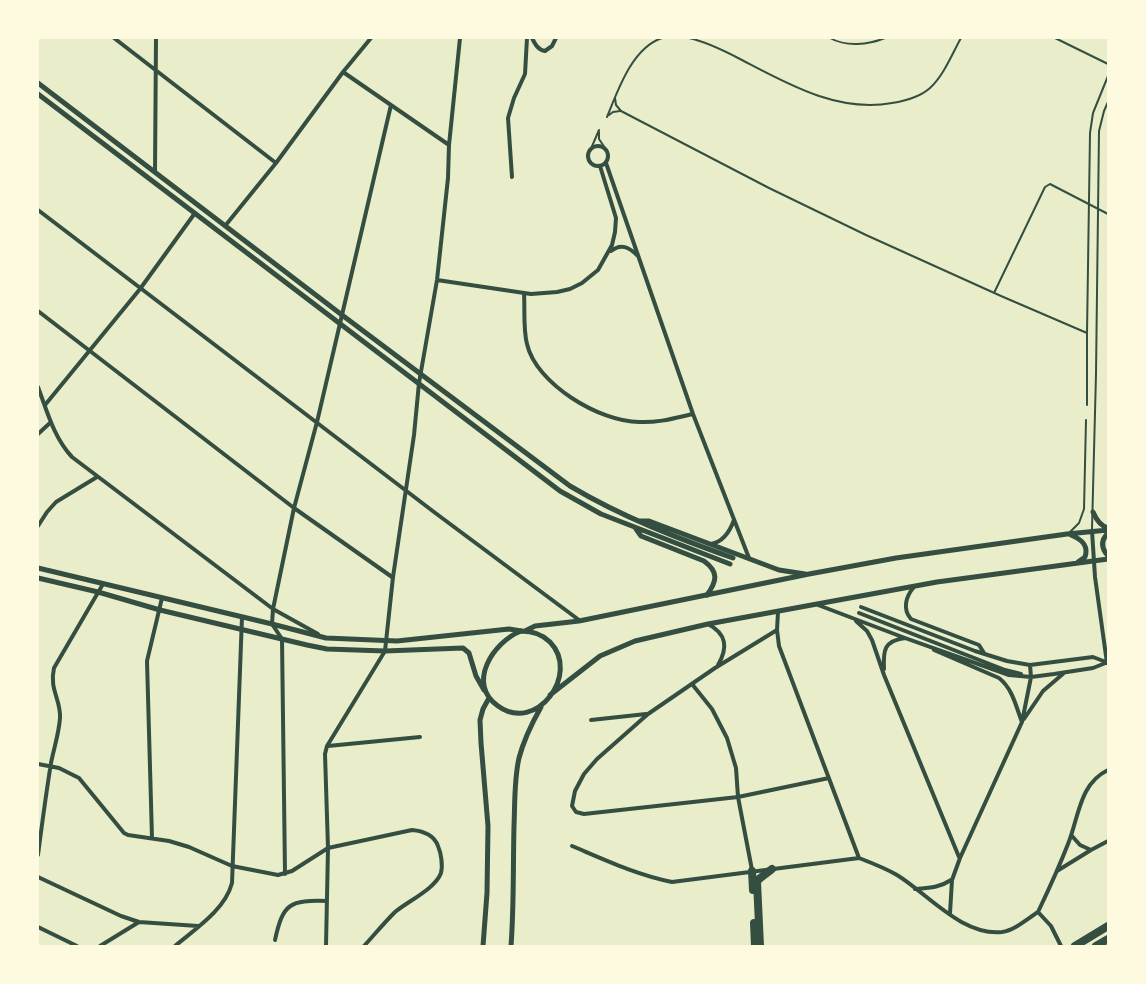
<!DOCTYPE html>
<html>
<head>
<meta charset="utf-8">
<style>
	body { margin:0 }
	#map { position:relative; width:1146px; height:984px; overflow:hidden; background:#e9edc9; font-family:"Asap Condensed",sans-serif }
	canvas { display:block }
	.frame { position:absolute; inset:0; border:39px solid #fefae0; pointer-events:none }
</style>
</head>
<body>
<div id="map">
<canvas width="1146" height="984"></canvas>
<div class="frame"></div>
</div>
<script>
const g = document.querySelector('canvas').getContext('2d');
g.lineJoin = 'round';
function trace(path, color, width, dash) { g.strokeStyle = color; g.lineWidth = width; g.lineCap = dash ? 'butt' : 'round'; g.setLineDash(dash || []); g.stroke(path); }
trace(new Path2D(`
	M689,38c18,4 34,12 51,21 46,24 97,54 152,44 13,-2 28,-6 38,-15 14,-13 22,-34 31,-50
	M830,38c16,9 38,7 55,0
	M1055,38l53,26
	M615,98l1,7 5,6 148,77 97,47 135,61 86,37
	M609,115l4,-3 7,-1
	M607,117c11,-27 25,-69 55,-79
	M599,132v7l6,9
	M590,151l9,-21
	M994,293l51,-106 5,-3 58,30
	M1087,405v-72l3,-200 3,-20 15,-37
	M1092,529l4,-155 3,-243 5,-20 4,-9
	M1070,532l9,-9 5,-14 2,-89`), '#344e41', 2);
trace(new Path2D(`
	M114,38l162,125
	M532,38c3,6 6,12 13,13l7,-5 4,-8
	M343,72l106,73
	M588 156a10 10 0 1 1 20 0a10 10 0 1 1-20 0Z
	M606,163l87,251 56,144
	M155,172l1,-134
	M512,177l-4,-59 6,-20 11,-24 2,-36
	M38,210l396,302 145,108
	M225,226l51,-63 67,-91 28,-34
	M611,251c10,-8 18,-4 27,5
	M437,280l94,14 26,-2 13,-3 12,-6 16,-13 14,-25 3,-13 1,-14 -16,-52
	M524,293c1,16 -1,36 3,51 9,40 73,78 112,78 19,1 36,-4 54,-8
	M38,311l256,197 98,69
	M38,387c9,24 16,51 34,70l201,152 45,25
	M45,405l95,-116 55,-76
	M38,434l13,-12
	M38,526l9,-14 9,-10 41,-25
	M1092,531l3,46 12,86
	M711,544c12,-2 19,-13 23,-24
	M914,587c-8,9 -12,22 -3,32l68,26 5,8
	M818,605l87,33 104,37 22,2 23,-3 39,-6 15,-6
	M861,607l114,44 32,10 23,4 63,-8 13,5
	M778,612l-1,18 2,16 80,212
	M859,613l146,57 16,4
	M856,621l11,10 5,9 12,35 75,182
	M708,624c19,10 20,24 10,41
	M777,630l-62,38 -67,46 -51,45 -13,15 -9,17 -3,15 4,6 8,2 154,-17 91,-19
	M934,650l65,28c14,11 17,29 23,44
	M884,669c-1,-19 0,-28 21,-31
	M692,684l20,25 15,29 9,30 2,29 14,73
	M1024,719l19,-28 21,-18
	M591,720l55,-6
	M328,746l92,-9
	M38,764l21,4 20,10 45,55 4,2 41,6 20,6 43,19 46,9 14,-4 36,-23 84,-18c11,1 22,5 26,16 3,7 5,19 3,27 -6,16 -33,28 -46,39 -11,11 -21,23 -31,34
	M1072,836l8,9 11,5
	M152,838l-5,-177 15,-63
	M572,846c33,14 65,29 100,36l187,-24c13,5 26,10 38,17 31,19 65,61 105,57 13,-2 25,-13 36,-20
	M38,855c4,-31 8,-61 13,-92 3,-15 8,-30 9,-45 1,-19 -11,-28 -6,-50l49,-84
	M1057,871l34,-21 17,-9
	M285,874l-3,-235 -10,-15 1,-15 21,-101 23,-86 74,-317
	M38,877l83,39 18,6 59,4
	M915,889c14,-1 24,-1 36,-9
	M1038,912c11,-23 21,-45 30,-68 11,-27 11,-60 40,-74
	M1038,912l13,14 10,20
	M950,913l2,-33 8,-22 62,-136 9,-45 -1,-12
	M38,927l39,19
	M275,940c8,-37 15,-40 52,-39
	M100,946l39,-24
	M175,946c20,-17 50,-36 57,-63l10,-266
	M326,946l2,-98 -3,-94 2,-8 58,-95 8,-74 21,-142 5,-52 18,-103 11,-102 1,-33 11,-107`), '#344e41', 4);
trace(new Path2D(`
	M38,83l304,232 228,171c52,31 107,52 163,72
	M38,94l522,397 41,23 129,50
	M640,521h9l130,49 26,4
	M636,529l5,7 63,25c15,11 13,20 3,34
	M38,568l234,56 54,14 71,3 112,-12 12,2
	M38,578l60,14 62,18 147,35 20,4 58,2 78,-3 6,5 7,23 8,14`), '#344e41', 5);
trace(new Path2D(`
	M1093,512c3,7 7,14 15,16
	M1108,533c-7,7 -7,15 0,23
	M1071,535c10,4 18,10 14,22l-7,5
	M521,631c11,0 21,3 29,11 31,32 -14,92 -52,64 -32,-22 -5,-64 23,-75z
	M525,631l10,-5 44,-5 230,-47 87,-16 171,-24 41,-4
	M550,695l50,-39 35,-15 73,-17 229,-42 171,-23
	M483,946l4,-53 1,-67 -7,-83 -1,-23 3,-11 6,-11
	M511,946c3,-39 2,-80 3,-120 1,-23 0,-46 5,-68 5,-19 13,-35 22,-51`), '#344e41', 5);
trace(new Path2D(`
	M752,871l1,19
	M754,923l1,23
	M760,946l-3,-64 2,-3 13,-10
	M1075,946l33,-20
	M1096,946l12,-7`), '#344e41', 8);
</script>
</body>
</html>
